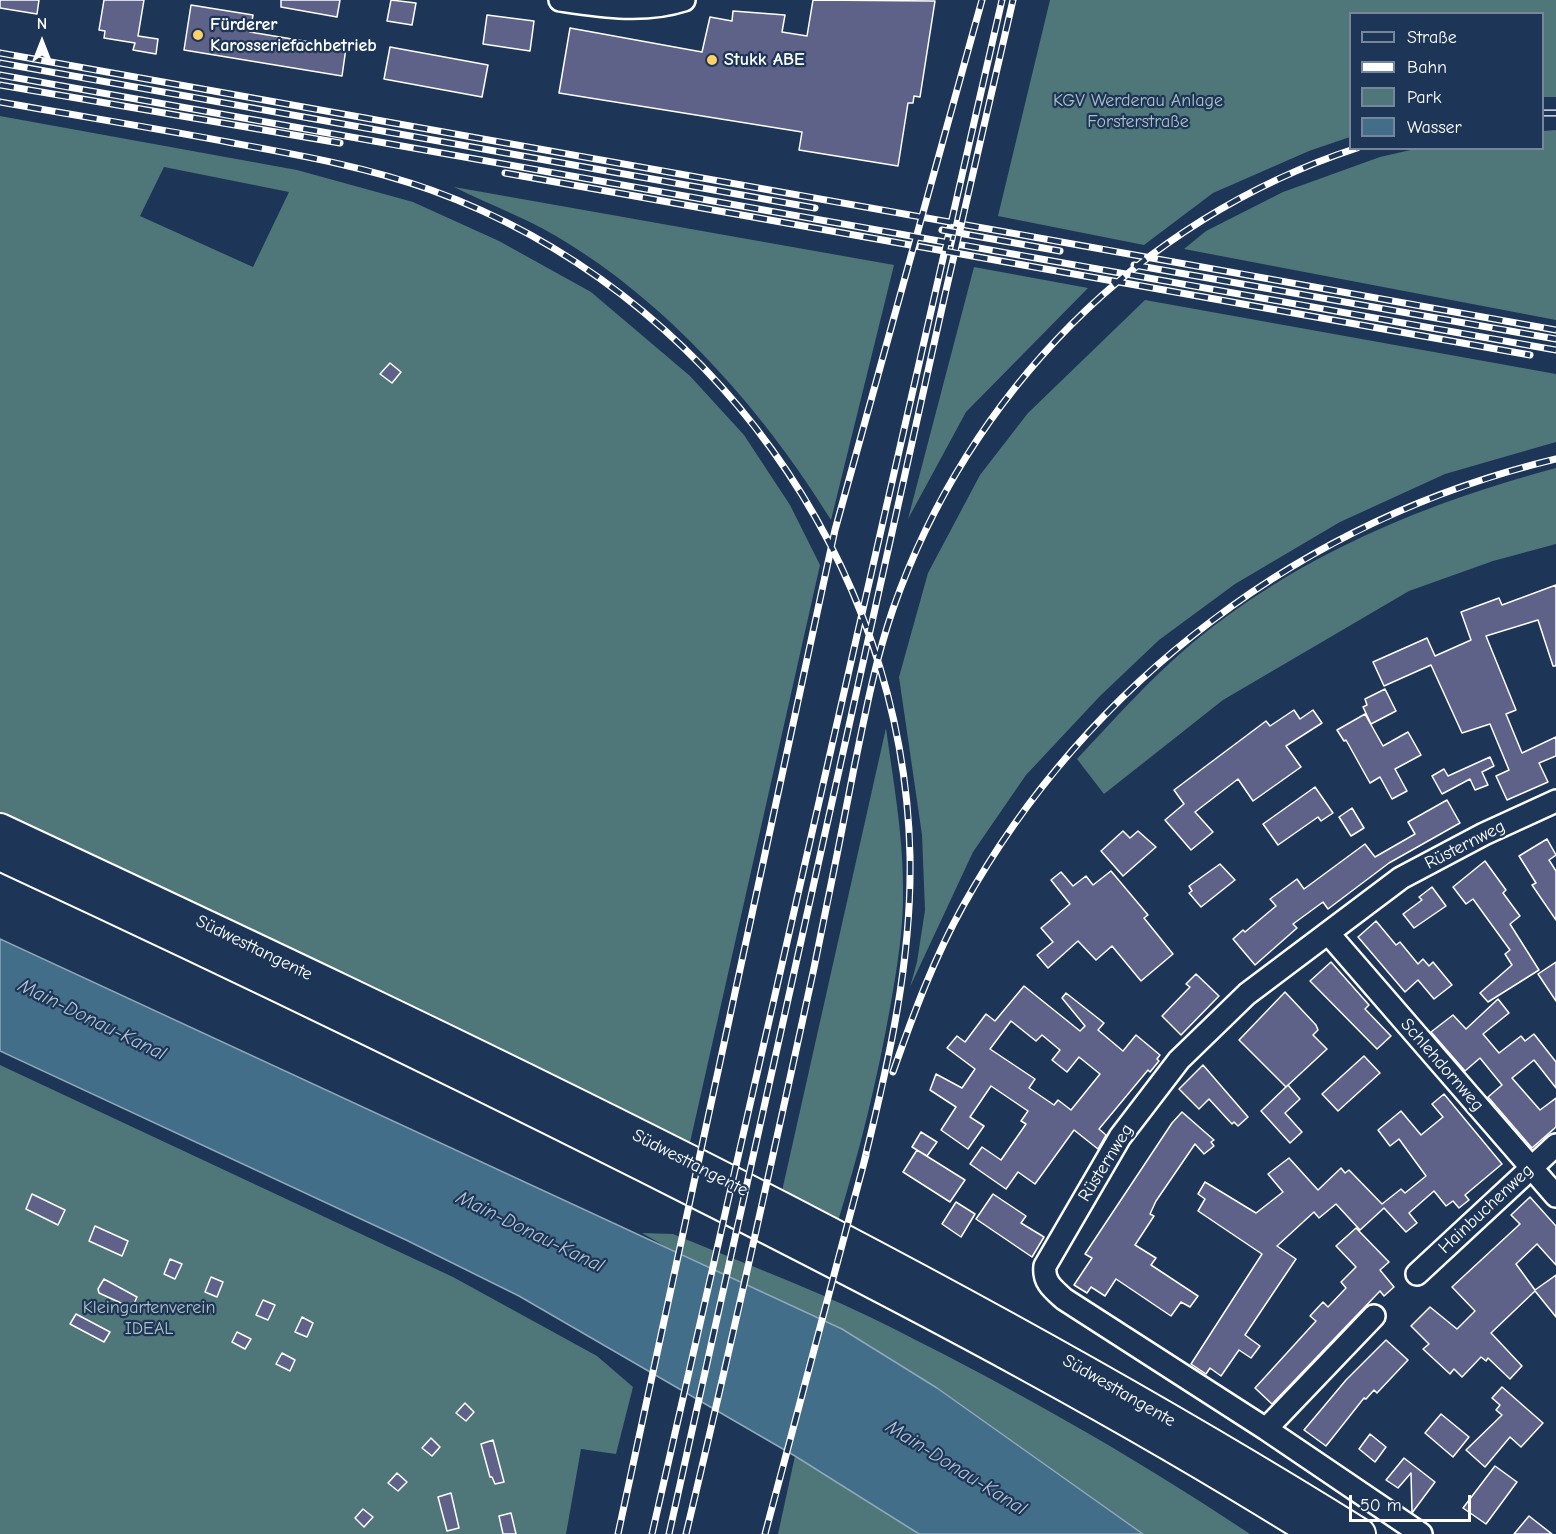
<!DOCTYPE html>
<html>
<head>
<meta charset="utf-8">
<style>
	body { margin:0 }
	#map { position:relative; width:1556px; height:1534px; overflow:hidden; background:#1d3557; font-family:"Comic Neue",sans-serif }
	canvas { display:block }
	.legend { position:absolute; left:1349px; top:12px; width:195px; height:138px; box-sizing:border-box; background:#1d3557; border:2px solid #77869a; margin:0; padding:8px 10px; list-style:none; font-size:18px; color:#fff }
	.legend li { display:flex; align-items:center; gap:12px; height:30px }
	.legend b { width:30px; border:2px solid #77869a }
	.north { position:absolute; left:12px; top:12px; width:60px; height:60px; -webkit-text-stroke:4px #1d3557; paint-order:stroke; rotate:0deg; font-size:16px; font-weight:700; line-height:24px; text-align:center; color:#fff }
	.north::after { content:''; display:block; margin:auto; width:21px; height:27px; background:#fff; clip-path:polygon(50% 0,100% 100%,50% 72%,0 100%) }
	.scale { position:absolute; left:1349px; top:1495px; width:122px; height:27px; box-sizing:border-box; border:3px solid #fff; border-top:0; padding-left:8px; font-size:18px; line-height:21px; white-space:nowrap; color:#fff; -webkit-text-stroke:4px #1d3557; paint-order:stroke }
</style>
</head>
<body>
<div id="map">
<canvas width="1556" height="1534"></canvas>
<ul class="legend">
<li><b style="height:8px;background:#1d3557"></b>Straße</li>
<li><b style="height:8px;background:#fff"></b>Bahn</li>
<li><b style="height:16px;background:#4f7678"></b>Park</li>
<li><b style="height:16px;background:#436e8a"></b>Wasser</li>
</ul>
<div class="north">N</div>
<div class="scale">50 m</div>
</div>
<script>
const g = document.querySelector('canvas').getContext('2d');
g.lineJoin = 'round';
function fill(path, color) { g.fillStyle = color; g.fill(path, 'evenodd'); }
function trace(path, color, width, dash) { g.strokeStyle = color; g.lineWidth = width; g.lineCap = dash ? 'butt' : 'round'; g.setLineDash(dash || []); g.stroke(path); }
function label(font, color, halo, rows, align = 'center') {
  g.font = font + ' "Comic Neue",sans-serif'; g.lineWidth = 4.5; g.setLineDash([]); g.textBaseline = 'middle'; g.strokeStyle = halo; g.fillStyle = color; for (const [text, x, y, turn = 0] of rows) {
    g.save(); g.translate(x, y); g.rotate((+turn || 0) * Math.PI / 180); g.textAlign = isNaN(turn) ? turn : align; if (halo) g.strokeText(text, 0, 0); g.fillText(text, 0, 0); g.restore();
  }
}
fill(new Path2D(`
	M1050,0h506v97h-13l-1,-83h-192v123l-41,14 -96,42 -69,52 -146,-29z
	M0,116l297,54 116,32 86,39 92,51 99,84 54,59 46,70 30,60 -131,582 -689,-330zM164,167l125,25 -36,75 -113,-51z
	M1556,130v190l-372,-71 22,-18 77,-39 97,-35 39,-9h123l1,-17z
	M454,187l440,78 -63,255c-64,-104 -157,-211 -262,-276 -35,-23 -77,-38 -115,-57z
	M974,267l114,21 -122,124 -58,107z
	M1145,300l411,74v68l-111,32 -105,48 -105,62 -76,56 -59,56 -74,79 -53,77 -63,135 7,-25 8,-52 -3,-75 -23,-158 29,-104 52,-98 48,-62z
	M1556,468v76l-63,17 -84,30 -186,109 -119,94 -27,-35c31,-33 61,-67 95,-98 108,-98 245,-156 384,-193z
	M886,728c7,52 17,105 17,158 1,41 -6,82 -13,122 -13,73 -30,142 -52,213l-56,-30z
	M0,1065l453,212 144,79 36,31 -17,67 -35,-5 -15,85h-566z
	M642,1233l31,1c65,27 133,52 197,83 130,64 259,136 380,217h-107l-301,-205 -174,-81z
	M795,1456l114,71 10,7h-141z`), '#4f7678');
const water = new Path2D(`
	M0,939l842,390 95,59 206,146h-224l-124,-78 -276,-160 -113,-56 -406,-189z`);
fill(water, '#436e8a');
trace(water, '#8ea8b9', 1.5);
const building = new Path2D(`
	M0,0h39l-2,14 -37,-6z
	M104,0h40l-6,36 20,3 -2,15 -23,-4 2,-7 -31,-5 1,-7 -6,-1z
	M281,0h59l-3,17 -56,-10z
	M391,0l25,3 -4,22 -25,-4z
	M813,0l122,1 -15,96 -6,-1 -1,7h-5l-10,63 -99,-16 3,-18 -243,-39 11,-65 132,24 8,-35 22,4 1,-10 52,4 -3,17 25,4z
	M191,5l62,10 -3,17 96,16 -4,28 -158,-26z
	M487,15l47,6 -4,30 -47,-7z
	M390,47l98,18 -6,32 -98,-18z
	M390,363l11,9 -9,11 -12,-9z
	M1556,585v81h-3l-15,-46 -52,16 30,74 -10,4 16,39 34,-16v19l-17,7 9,19 -41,18 -11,-24 13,-6 -19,-46 -28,9 -31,-68 -47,21 -11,-24 54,-24 8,18 36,-16 -10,-28 38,-14 3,7z
	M1385,689l11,22 -25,13 -8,-17 4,-2 -2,-6z
	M1294,710l6,9 13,-9 9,13 -36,23 15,21 -48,34 -15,-22 -43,33 18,20 -22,18 -26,-30 19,-16 -10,-14 92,-69 4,5z
	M1365,714l18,32 25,-14 13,23 -26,14 12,22 -15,8 -12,-22 -10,6 -24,-43 -2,1 -7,-11z
	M1490,757l4,9 -12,6 6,13 -13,5 -5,-11 -28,15 -10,-18 12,-7 4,7z
	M1315,787l18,26 -12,8 -3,-4 -40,28 -15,-21z
	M1447,800l13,23 -71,40 -61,46 -5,-7 -30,22 4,4 -42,37 -22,-26 10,-9 2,2 31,-26 -6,-7 27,-20 7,10 61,-45 10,13 40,-23 -7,-12z
	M1352,808l12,20 -13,8 -12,-19z
	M1123,831l7,7 8,-7 18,16 -33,29 -22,-25z
	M1547,839l9,16 -7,5 7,11v49l-24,-35 4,-2 -17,-27z
	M1485,861l21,29 -3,3 17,23 -10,8 29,46 -51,32 -8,-9 32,-28 -7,-11 5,-4 -37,-51 -7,5 -13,-17z
	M1220,864l15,16 -34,27 -12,-14 3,-2 -3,-5z
	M1111,871l37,44 -4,3 29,36 -32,27 -29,-35 -16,14 -18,-19 -30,27 -11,-13 16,-13 -12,-14 29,-24 -19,-24 10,-8 12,14 13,-10 7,9z
	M1432,887l14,19 -32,22 -11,-14 19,-14 -3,-3z
	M1376,921l20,24 4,-3 18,22 5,-5 6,7 4,-4 19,23 -18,14 -16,-19 -13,12 -47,-55z
	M1331,962l38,43 -4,4 26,27 -14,13 -67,-68z
	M1556,962v39l-18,-27z
	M1196,974l23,22 -38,39 -19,-19 28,-29 -4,-3z
	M1024,986l56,45 5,-5 -23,-28 4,-5 38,30 -6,7 25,21 13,-16 24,20 -3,4 2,2 -9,11 -2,-2 -49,59 7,6 -8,14 -24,-19 -39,54 -17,-12 -12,17 -36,-25 12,-17 19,13 25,-36 -5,-3 7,-10 -37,-25 -21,31 14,9 -16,23 -27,-19 15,-23 -26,-17 6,-16 26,14 13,-19 -28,-21 10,-12 8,6 21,-28 9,7zM1011,1021l25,20 6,-6 18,15 -8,10 15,12 12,-15 21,17 -29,36 -13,-10 -4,5 -25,-17 6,-9 -45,-30z
	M1285,992l31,33 2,5 -5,5 14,14 -41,38 -47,-47z
	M1498,999l11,14 -26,21 16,19 22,-17 4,5 9,-7 22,28v26l-22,-28 -22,18 28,32 16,-12v29l-24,21 -44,-51 14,-12 -22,-27 -15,13 -34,-39 22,-17 13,14z
	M1364,1056l16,17 -42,38 -16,-17z
	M1203,1065l45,52 -10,9 -4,-4 -2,2 -23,-25 -10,10 -20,-20z
	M1288,1085l12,14 -15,14 17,19 -12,11 -29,-32z
	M1444,1094l58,70 -37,31 4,5 -10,8 -6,-7 -7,5 -12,-15 -25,22 8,10 -11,9 -22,-24 -24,22 -24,-26 -17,14 -5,-6 -37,34 19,13 -51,76 15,11 -9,12 -12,-8 -18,26 -11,-8 -4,6 -15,-10 71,-110 -64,-43 7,-12 -7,-5 7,-12 51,31 27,-21 -15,-18 21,-16 29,32 23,-22 4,5 4,-3 33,34 19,-15 4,4 21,-17 -27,-37 -9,7 -12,-16 23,-19 20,24 22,-18 -11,-13z
	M1182,1112l32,28 -3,2 3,4 -10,8 -9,-10 -39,57 -6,13 4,2 -19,29 21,13 -5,7 47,31 -8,11 -9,-5 -10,14 -55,-37 -11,17 -14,-9 -4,6 -13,-8 18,-27 -7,-4 87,-131z
	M921,1132l16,10 -10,14 -15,-9z
	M917,1150l48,30 -15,22 -47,-30z
	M32,1194l33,16 -7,15 -32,-16z
	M993,1194l33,22 -5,7 23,14 -12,20 -56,-38z
	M1530,1197l26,29v39l-19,-21 -21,20 19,26 21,-15v42l-21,-26 -44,42 31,33 -12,13 -22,-21 -2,3 -5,-4 -19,20 -8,-8 -4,5 -27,-25 6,-5 -18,-18 19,-19 27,22 18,-18 -23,-24 68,-63 -9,-9z
	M956,1202l19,12 -14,23 -19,-13z
	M95,1226l33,15 -6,15 -33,-15z
	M1356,1228l33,34 -9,8 14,17 -10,9 -4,-5 -108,113 -17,-16 61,-67 -6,-5 13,-14 5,5 18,-19 -5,-6 15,-15 -20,-21z
	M170,1259l12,5 -7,15 -11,-5z
	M211,1277l12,5 -6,15 -12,-5z
	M104,1279l33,18 -5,11 -33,-15 -1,-4z
	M263,1300l12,5 -7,15 -12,-5z
	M76,1314l34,18 -6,10 -34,-18z
	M302,1317l11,6 -6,14 -12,-5z
	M237,1332l14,7 -6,10 -13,-7z
	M1386,1340l22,20 -31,33 -3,-3 -8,9 -2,-1 -38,48 -22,-16 42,-50z
	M282,1353l13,7 -5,11 -14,-7z
	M1502,1387l41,36 -22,24 -11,-10 -25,30 -19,-17 36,-35 -6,-5 4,-5 -8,-7z
	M465,1403l9,9 -8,9 -10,-8z
	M1441,1414l28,23 -16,20 -28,-24z
	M1370,1434l16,13 -11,15 -16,-13z
	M431,1438l9,9 -8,9 -10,-8z
	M493,1440l11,42 -9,2 -3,-7h-2l-9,-33z
	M1404,1458l31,24 -23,31 -1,-40 -13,15 -12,-8z
	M1495,1466l22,16 -31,42 -23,-16z
	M397,1473l10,9 -9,9 -10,-8z
	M451,1493l8,35 -12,3 -9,-34z
	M363,1509l10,8 -9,10 -9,-9z
	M511,1513l5,21h-13l-4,-18z
	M1529,1516l23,18h-38z`);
fill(building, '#5e6288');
trace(building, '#fff', 1.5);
const minor = new Path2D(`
	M560,0c41,6 84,13 124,0
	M1328,933l228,263
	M1417,1274l139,-129
	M1266,1429l108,-113
	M1421,1534l-155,-105 -202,-130c-11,-10 -21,-17 -19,-33l75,-129 59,-77 68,-66 154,-116 83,-44 72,-33`);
const highway = new Path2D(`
	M0,829c462,216 927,435 1360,705
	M0,855c248,115 493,234 737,358 197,100 392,203 580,321`);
trace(minor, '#fff', 26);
trace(highway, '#fff', 34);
trace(minor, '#1d3557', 21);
trace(highway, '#1d3557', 30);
const rail = new Path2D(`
	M0,53l1556,277
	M0,63l815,145
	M0,75l1556,275
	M0,85l340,58
	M0,102c78,14 155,26 233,41 66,12 134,24 198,47 277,100 473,371 479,666 2,104 -21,205 -46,306
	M1542,113h14
	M505,173l1025,182
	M942,230l118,21
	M1134,265l422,74
	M893,1072c20,-57 41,-114 70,-166 126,-226 342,-387 593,-447
	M618,1534l217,-1004 147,-530
	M652,1534l350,-1534
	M669,1534l275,-1235 69,-299
	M686,1534c45,-188 87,-377 128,-566 14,-67 27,-133 40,-200 11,-53 21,-107 39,-159 75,-215 246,-390 464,-461
	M765,1534l101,-379`);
trace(rail, '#fff', 7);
trace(rail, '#1d3557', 4.5, [14]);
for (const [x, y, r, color] of [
	[198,35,6,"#ffd166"],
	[712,60,6,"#ffd166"]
]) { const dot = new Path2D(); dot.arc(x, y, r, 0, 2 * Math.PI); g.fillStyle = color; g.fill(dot); trace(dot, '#1d3557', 2); }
label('bold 18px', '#fff', '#1d3557', [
	["Fürderer",210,25],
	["Karosseriefachbetrieb",210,46],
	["Stukk ABE",724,60]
], 'left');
label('18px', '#b0c1c2', '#1d3557', [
	["KGV Werderau Anlage",1138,101],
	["Forsterstraße",1138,122],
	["Kleingartenverein",149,1308],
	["IDEAL",149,1329]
]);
label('18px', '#fff', '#1d3557', [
	["Rüsternweg",1465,845,-27],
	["Südwesttangente",254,948,26],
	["Schlehdornweg",1442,1065,49],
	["Südwesttangente",690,1163,27],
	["Rüsternweg",1106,1163,-58],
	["Hainbuchenweg",1486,1209,-43],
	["Südwesttangente",1119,1391,30]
]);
label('italic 20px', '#b4c5d0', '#1d3557', [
	["Main-Donau-Kanal",92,1020,26],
	["Main-Donau-Kanal",530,1232,26],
	["Main-Donau-Kanal",956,1468,32]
]);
</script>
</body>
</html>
